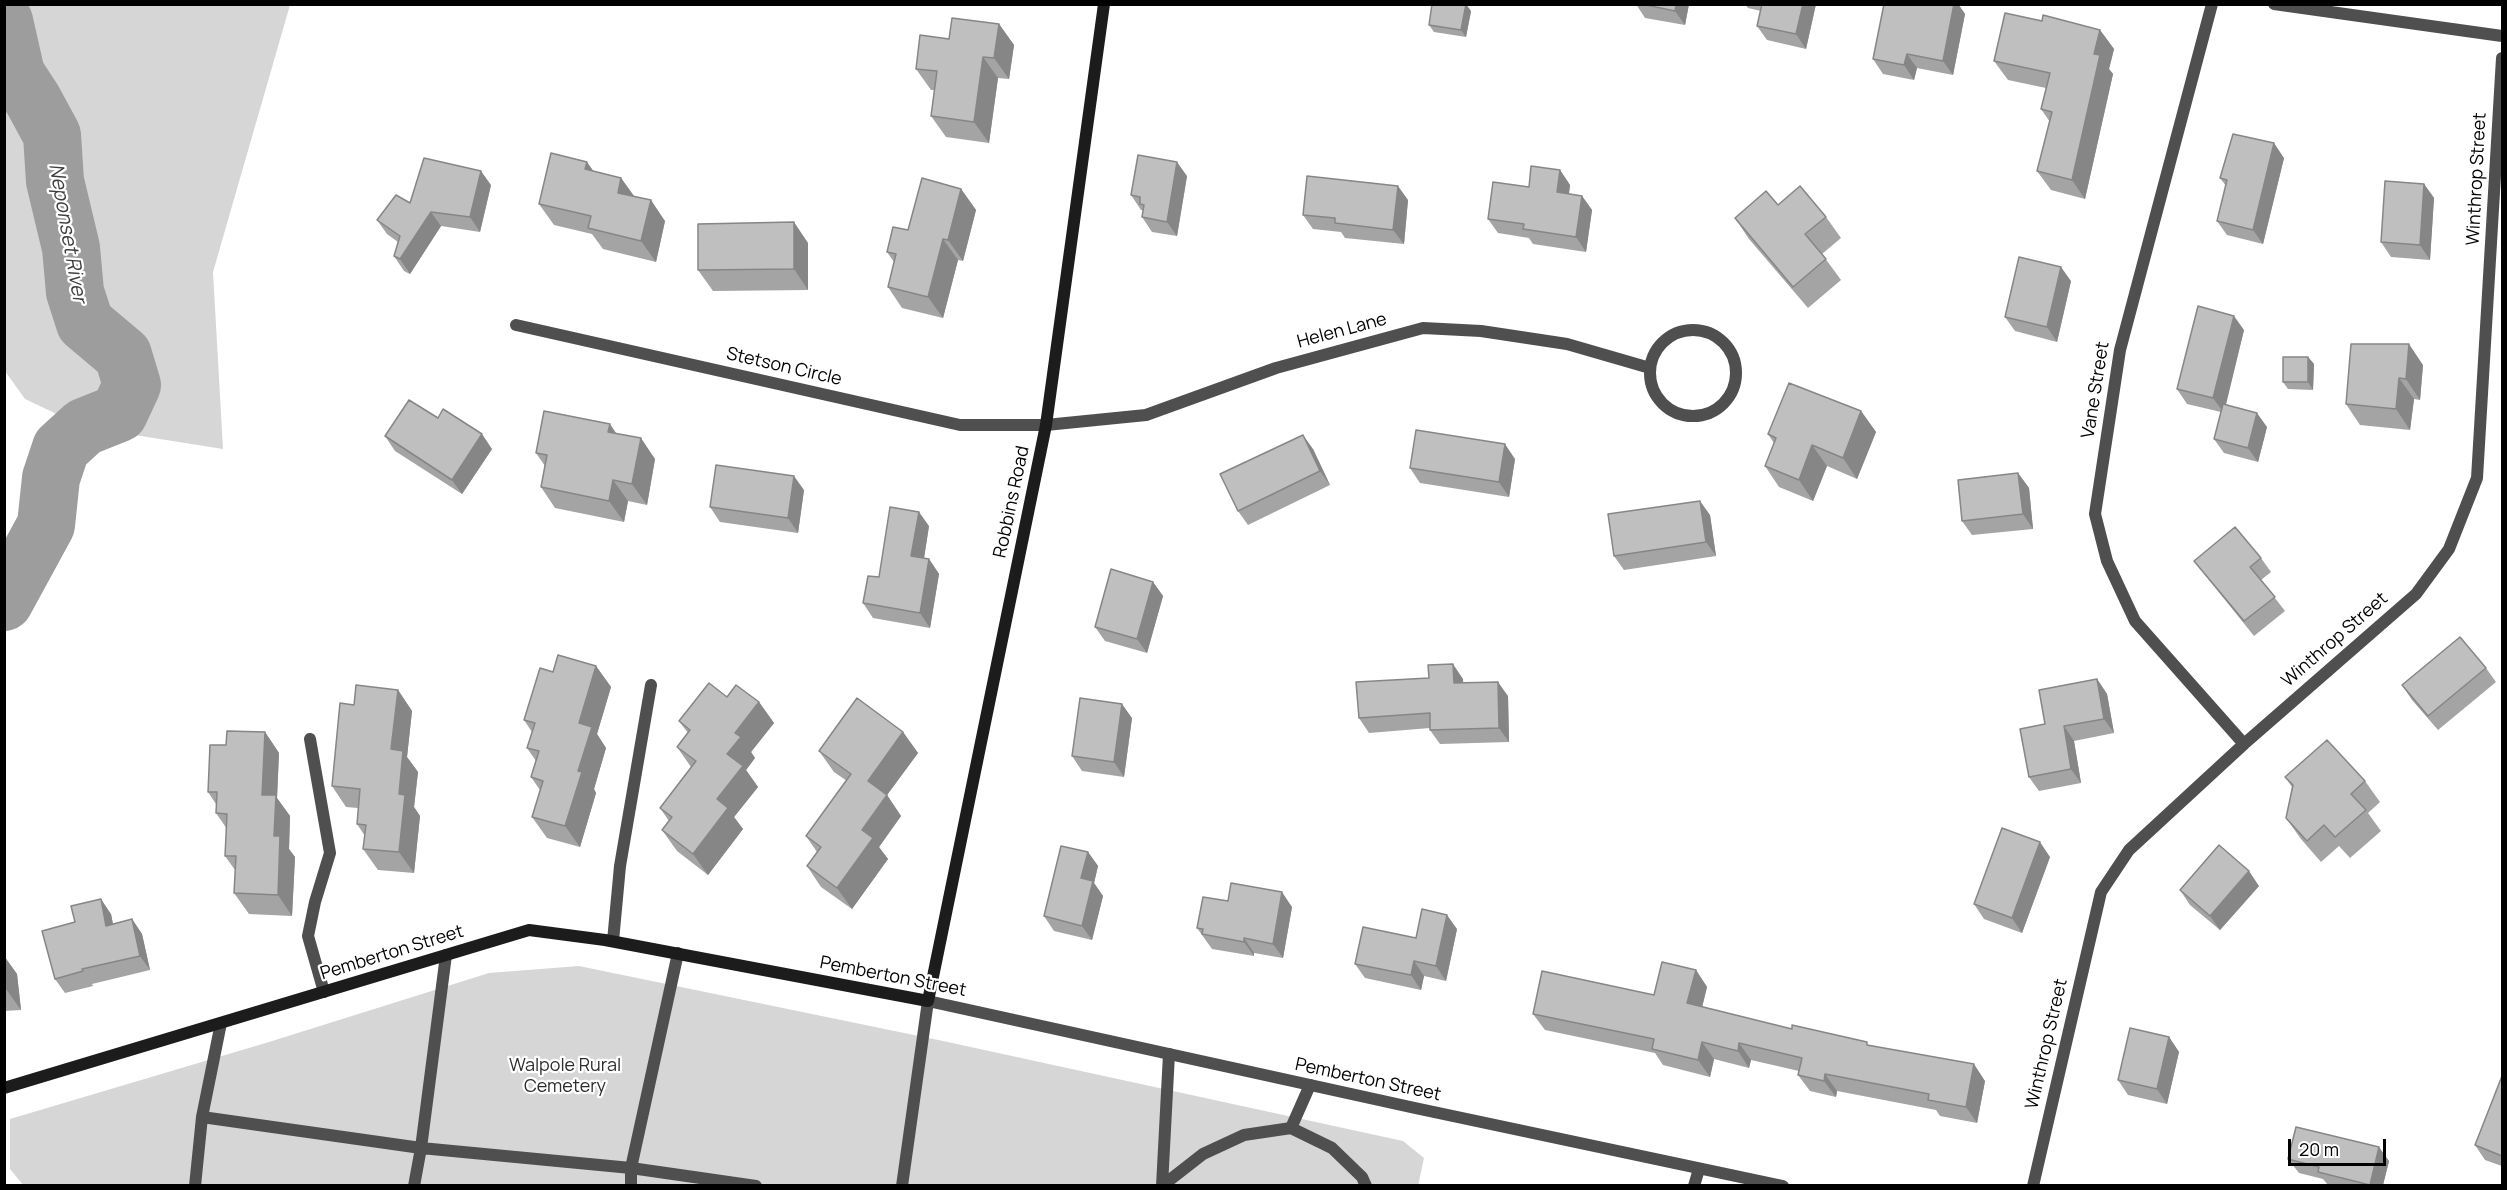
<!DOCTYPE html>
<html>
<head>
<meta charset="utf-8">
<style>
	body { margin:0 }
	#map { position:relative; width:2507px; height:1190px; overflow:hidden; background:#fff; font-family:Manrope,sans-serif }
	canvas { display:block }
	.frame { position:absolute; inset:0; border:6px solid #000; pointer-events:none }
	.scale { position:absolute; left:2288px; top:1139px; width:98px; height:27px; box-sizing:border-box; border:3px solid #000; border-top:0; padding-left:8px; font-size:18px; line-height:21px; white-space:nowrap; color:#000; -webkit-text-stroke:4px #fff; paint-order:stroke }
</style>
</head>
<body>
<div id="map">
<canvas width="2507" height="1190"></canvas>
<div class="frame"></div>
<div class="scale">20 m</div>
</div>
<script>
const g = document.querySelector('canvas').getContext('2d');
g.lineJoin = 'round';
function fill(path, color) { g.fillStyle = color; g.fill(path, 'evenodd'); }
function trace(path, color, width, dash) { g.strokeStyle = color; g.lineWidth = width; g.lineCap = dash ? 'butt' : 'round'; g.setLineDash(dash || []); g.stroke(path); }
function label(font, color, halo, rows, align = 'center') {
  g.font = font + ' Manrope,sans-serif'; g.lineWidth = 4.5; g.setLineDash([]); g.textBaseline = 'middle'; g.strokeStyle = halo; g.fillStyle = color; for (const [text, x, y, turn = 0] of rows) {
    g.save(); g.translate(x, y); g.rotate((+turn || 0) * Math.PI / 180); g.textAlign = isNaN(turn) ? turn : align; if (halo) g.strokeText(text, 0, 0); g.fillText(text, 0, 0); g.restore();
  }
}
fill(new Path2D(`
	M4,5h286l-77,267 10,177 -139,-22 -59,-28 -20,-28z
	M579,966l364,75 460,100 21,17 -6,28h-1394l-14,-17v-50l259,-77 220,-69z`), '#d6d6d6');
trace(new Path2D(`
	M4,21l12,53 17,26 19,35 3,46 16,67 4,44 10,31 38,32 9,30 -13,28 -35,14 -23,21 -10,30 -5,47 -42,77`), '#9d9d9d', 58);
trace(new Path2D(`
	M310,739l20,114 -15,49 -7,34 16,56
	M613,941l7,-75 31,-181
	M678,953l-47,215 125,18
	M202,1117l219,31 210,20v18
	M1291,1128l19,-43
	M195,1186l7,-69 19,-94
	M414,1186l7,-38 25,-193
	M902,1186l26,-185
	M1162,1186l41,-32 41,-19 47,-7 41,20 30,29 4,9
	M1162,1186l7,-132`), '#4f4f4f', 12);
trace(new Path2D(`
	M2212,4l-92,346 -25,164 12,47 28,60 109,123
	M2274,4l228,32
	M516,325l444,100h86l100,-10 130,-47 147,-40 58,3 86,13 83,24
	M1650 373a43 43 0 1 1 86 0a43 43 0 1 1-86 0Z
	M928,1001l487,107 368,78
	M1694,1186l5,-17
	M2033,1186l68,-294 28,-42 115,-106 172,-150 33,-45 28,-71 25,-420`), '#4f4f4f', 12);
trace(new Path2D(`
	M4,1088l525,-158 76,10 323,61 118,-576 58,-421`), '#1c1c1c', 12);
fill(new Path2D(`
	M1636,4h53l-4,21 -40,-7z
	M1745,4h71l-10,45 -39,-9 -10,-14 4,-15 -13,-3z
	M1884,4h74l7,10 -12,61 -36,-7 -3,12 -31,-6 -10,-15z
	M1471,11l-5,26 -32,-5 -5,-7z
	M2042,21l58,9 14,19 -5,20 4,5 -28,125 -34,-9 -14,-19 13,-49 -9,-13 5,-21 -38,-8 -14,-19z
	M999,24l15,21 -5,34 -11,-1 -9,65 -43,-6 -15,-21 3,-26h-3l-15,-21 33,-30z
	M2284,158l-21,86 -36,-9 -10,-14 9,-35 -6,-8z
	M1560,170l10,15 -1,9 13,2 10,14 -6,42 -53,-8 -4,-6 -31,-5 -10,-14 41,-32z
	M594,172l27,6 13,18 31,25 -9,41 -53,-13 -11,-15 -38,-9 -15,-21z
	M1187,176l-10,60 -25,-4 -10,-15 1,-7h-2l-10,-15z
	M2424,184l10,14 -4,62 -39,-3 -10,-15z
	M491,185l-11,47 -39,-6 -31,48 -6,-3 -10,-15 4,-14 -11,-8 -10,-14 33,-17z
	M961,189l15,21 -13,51 -5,-1 -15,58 -41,-10 -14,-21 6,-25 -7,-10 21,-22z
	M1408,200l-4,44 -59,-6 -4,-6 -28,-3 -10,-14z
	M1778,205l48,12 15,21 -19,16 19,26 -33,28 -59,-69 -14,-21z
	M808,243v47l-95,1 -15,-21z
	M2071,281l-14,61 -42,-11 -10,-14z
	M2244,330l-19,75 42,22 -9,35 -34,-9 -10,-14 7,-27 -34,-8 -10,-15z
	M2308,357l6,7 -1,26 -25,-1 -5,-7z
	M2423,365l-3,35 -6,-1 -4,31 -50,-5 -14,-21z
	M1861,411l15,21 -19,47 -30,-13 -14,35 -34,-14 -14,-21 9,-23 -6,-9z
	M438,418l54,31 -30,45 -67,-43 -10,-15z
	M616,434l39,25 -8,46 -19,-4 -4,21 -69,-14 -14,-21 4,-21 -9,-13z
	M1313,449l17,36 -82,40 -10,-14z
	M1515,459l-6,38 -89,-14 -10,-15z
	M2018,473l11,15 4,41 -61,6 -10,-14z
	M804,490l-6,43 -78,-11 -10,-15z
	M1710,515l6,41 -92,14 -10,-14z
	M929,526l-5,32 5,1 10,15 -9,54 -57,-10 -10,-15 16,-26z
	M2261,558l10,14 -10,8 24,31 -31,25 -49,-61 -11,-14z
	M1153,582l10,14 -16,57 -42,-12 -10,-14z
	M596,666l15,21 -14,47 9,14 -12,41 2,4 -16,54 -33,-9 -15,-21 8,-27 -9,-13 5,-16 -9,-13 5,-16 -8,-12 29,-48z
	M2486,668l10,14 -58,48 -26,-30 -10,-15z
	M1463,679v4l45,13 1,46 -69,2 -10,-14v-2l-61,5 -10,-15z
	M2097,679l10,15 7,39 -40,8 7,42 -42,8 -10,-14 16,-53z
	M398,690l14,21 -5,46 11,15 -4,35 6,9 -6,57 -36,-3 -15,-21 2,-13 -8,-12 1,-16 -12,-1 -14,-21 22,-81z
	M727,697l32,5 15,21 -23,29 4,6 -9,12 12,17 -24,30 9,12 -35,46 -31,-24 -15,-21 7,-9 -9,-13 31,-41 -14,-20 11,-14 -9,-12z
	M1132,718l-8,59 -42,-6 -10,-15z
	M265,732l14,21 -2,45 13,18 -1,33 6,8 -3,59 -43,-2 -15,-21 1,-23 -10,-14 2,-27 -11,-16v-9l-8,-12 18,-47z
	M903,732l15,21 -31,42 14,21 -22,31 9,12 -36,50 -31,-22 -14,-21 10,-14 -11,-16 41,-55 -13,-9 -15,-21z
	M2285,777l80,4 15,21 -12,11 13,18 -31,27 -11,-12 -18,16 -20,-23 -15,-21 6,-31z
	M1088,852l10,14 -4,17 9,13 -11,44 -38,-9 -10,-15z
	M2050,857l-28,76 -38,-14 -10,-15z
	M2259,886l-39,44 -30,-25 -10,-15z
	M1228,901l64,6 -9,51 -29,-5v3l-42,-7 -15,-21z
	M111,914l2,10 19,-5 10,15 8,36 -58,14 1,2 -28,7 -10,-14z
	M1457,929l-11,52 -22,-5 -3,14 -56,-12 -10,-14 61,-26z
	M4,956l13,18 4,36 -17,1z
	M1696,970l11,17 -5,20 90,22 77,16 116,36 -8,42 -37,-7 -4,-6 -99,-19 -1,6 -26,-6 -12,-16 1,-4 -48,-11 -2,8 -35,-9 -4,18 -47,-12 -8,-12 -110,-23 -12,-16 121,-19z
	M2169,1037l10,15 -12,52 -39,-9 -10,-15z
	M2502,1076v90l-17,-6 -10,-15z
	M2288,1159l101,2 -6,24h-55l-5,-6 -24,-6z`), '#a4a4a4');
fill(new Path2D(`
	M1466,4l5,7 -5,26 -5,-7z
	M1676,4h13l-4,21 -10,-14z
	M1803,4h13l-10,45 -10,-15z
	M1954,4h4l7,10 -12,61 -10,-14z
	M999,24l15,21 -5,34 -15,-21z
	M2100,30l14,19 -5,20 4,5 -28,125 -13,-19 22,-126z
	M1907,54l10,14 -3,12 -10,-15z
	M983,57l15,21 -9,65 -15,-21z
	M2274,143l10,15 -21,86 -10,-14z
	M587,162l15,21 -17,-14z
	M1177,162l10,14 -10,60 -10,-14z
	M1560,170l10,15 -3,22 -10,-15z
	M481,171l10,14 -11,47 -10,-15z
	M621,178l15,21 -18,-6z
	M2424,184l10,14 -4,62 -10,-15z
	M1398,186l10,14 -4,44 -11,-14z
	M961,189l15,21 -13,51 -15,-21z
	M1582,196l10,14 -6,42 -10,-15z
	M651,200l14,21 -9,41 -15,-21z
	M431,212l10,14 -31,48 -10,-15z
	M794,222l14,21v47l-14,-21z
	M943,239l15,21 -15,58 -15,-21z
	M2061,267l10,14 -14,61 -10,-15z
	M2234,316l10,14 -20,83 -11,-15z
	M2409,344l14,21 -3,35 -14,-21z
	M2308,357l6,7 -1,26 -5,-8z
	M2399,378l15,21 -4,31 -14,-21z
	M1861,411l15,21 -19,47 -14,-21z
	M2257,413l10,14 -9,35 -10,-14z
	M610,424l14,21 -16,-13z
	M482,434l10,15 -30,45 -10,-14z
	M1303,435l10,14 17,36 -10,-14z
	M641,438l14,21 -8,46 -15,-21z
	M1505,444l10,15 -6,38 -10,-15z
	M1812,445l15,21 -14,35 -14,-21z
	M2018,473l11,15 4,41 -10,-15z
	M794,476l10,14 -6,43 -10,-15z
	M613,480l15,21 -4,21 -15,-21z
	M1700,501l10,14 6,41 -10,-14z
	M919,512l10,14 -7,45 -11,-15z
	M929,559l10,15 -9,54 -10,-15z
	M1153,582l10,14 -16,57 -10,-14z
	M1453,664l10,15 1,19 -10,-15z
	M596,666l15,21 -14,47 9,14 -12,41 2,4 -16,54 -15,-21 14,-103z
	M2097,679l10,15 7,39 -10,-14z
	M1498,682l10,14 1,46 -10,-14z
	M398,690l14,21 -5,46 11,15 -4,35 6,9 -6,57 -15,-21 -8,-103z
	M759,702l15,21 -23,29 4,6 -9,12 12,17 -24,30 9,12 -35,46 -15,-21 24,-55 10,-45 8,-21z
	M1122,704l10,14 -8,59 -10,-15z
	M2064,726l10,15 7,42 -10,-14z
	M265,732l14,21 -2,45 13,18 -1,33 6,8 -3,59 -14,-21 -16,-100z
	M903,732l15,21 -31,42 14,21 -22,31 9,12 -36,50 -15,-21 31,-107z
	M2040,842l10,15 -28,76 -10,-15z
	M1088,852l10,14 -4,17 9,13 -11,44 -10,-14 -1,-48z
	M2249,871l10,15 -39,44 -10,-14z
	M1282,892l10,15 -9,51 -10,-14z
	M101,899l10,15 5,26 -10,-14z
	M1447,915l10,14 -11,52 -10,-15z
	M132,919l10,15 8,36 -10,-14z
	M1244,938l10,15v3l-10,-14z
	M4,956l13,18 4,36 -15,-21 -2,-16z
	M1414,961l10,15 -3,14 -10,-15z
	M1696,970l11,17 -8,33 -12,-17z
	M2169,1037l10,15 -12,52 -10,-15z
	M1702,1042l12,17 -4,18 -12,-17z
	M1739,1043l12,17 -2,8 -11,-17z
	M1974,1064l11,17 -8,42 -11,-16z
	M1825,1074l12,17 -1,6 -12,-16z
	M2379,1147l10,14 -6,24h-13z`), '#868686');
const building = new Path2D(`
	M1432,4h34l-5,26 -32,-5z
	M1641,4h35l-1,7z
	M1762,4h41l-7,30 -39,-8z
	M1884,4h70l-11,57 -36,-7 -3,11 -31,-6z
	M2005,13l37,8 1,-6 57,15 -6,24 6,1 -28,125 -35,-9 15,-59 -11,-3 9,-36 -56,-12z
	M952,18l47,6 -5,34 -11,-1 -9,65 -43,-6 6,-45 -21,-2 4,-34 29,4z
	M2233,134l41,9 -21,87 -36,-9 10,-41 -7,-2z
	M551,153l36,9 -2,7 36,9 -3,15 33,7 -10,41 -53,-13 3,-12 -52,-12z
	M1138,155l39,7 -10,60 -25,-5 2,-12 -4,-1v-7l-9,-2z
	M424,158l57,13 -11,46 -39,-5 -31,47 -6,-3 6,-20 -23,-16 19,-25 14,8z
	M1531,166l29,4 -3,22 25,4 -6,41 -53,-8 1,-5 -36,-5 5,-37 36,5z
	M1307,176l91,10 -5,44 -58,-7v-5l-32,-3z
	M922,178l39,11 -13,51 -5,-1 -15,58 -40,-10 8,-33 -9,-2 6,-25 15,3z
	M2385,181l39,3 -4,61 -39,-3z
	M1800,186l26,31 -21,17 21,25 -33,28 -58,-69 31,-27 12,14z
	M794,222v47l-96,1v-46z
	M2019,257l42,10 -14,60 -42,-10z
	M2198,306l36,10 -21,82 -36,-9z
	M2351,344h58l-3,35 -7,-1 -3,31 -50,-5z
	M2283,357h25v25h-25z
	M1789,383l72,28 -18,47 -31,-13 -13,35 -34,-14 11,-28 -8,-4z
	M409,400l29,18 5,-9 39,25 -30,46 -67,-44z
	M2223,404l34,9 -9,35 -34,-9z
	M544,411l66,13 -2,8 33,6 -9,46 -19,-4 -4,21 -68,-14 6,-32 -11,-2z
	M1416,430l89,14 -6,38 -89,-14z
	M1303,435l17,36 -82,40 -18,-37z
	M716,465l78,11 -6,42 -78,-11z
	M2018,473l5,41 -61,7 -4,-41z
	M1700,501l6,41 -92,14 -6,-42z
	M890,507l29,5 -8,44 18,3 -9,54 -57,-10 5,-27 11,1z
	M2235,527l26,31 -11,9 25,30 -31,24 -50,-60z
	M1111,569l42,13 -16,57 -42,-12z
	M2460,637l26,31 -58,48 -26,-31z
	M558,655l38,11 -17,57 13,4 -14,44 4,1 -17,54 -33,-9 11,-36 -12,-4 8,-26 -12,-3 8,-25 -11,-3 16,-52 13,4z
	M1453,664l1,19 44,-1 1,46 -69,2v-17l-71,5 -3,-36 73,-4 -1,-13z
	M2097,679l7,40 -40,7 7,43 -42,8 -9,-48 25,-5 -6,-34z
	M709,683l18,14 9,-12 23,17 -24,31 6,4 -14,17 16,12 -26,33 11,9 -35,46 -31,-24 10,-13 -12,-9 36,-47 -19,-14 13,-17 -11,-9z
	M356,685l42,5 -7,59 12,2 -4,43 6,1 -6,57 -36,-3 3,-24 -9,-1 3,-35 -28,-3 8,-83 14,2z
	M857,698l46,34 -35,49 19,14 -25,35 11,8 -36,50 -30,-22 14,-19 -15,-11 45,-62 -32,-23z
	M1080,698l42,6 -8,58 -42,-6z
	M227,731l38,1 -3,63h14l-2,41h6l-2,59 -44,-2 2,-37h-11l2,-42 -11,-1 1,-21h-9l2,-47h16z
	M2327,740l38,41 -14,13 15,16 -31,27 -11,-12 -17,16 -21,-23 7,-33 -8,-8z
	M2002,828l38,14 -28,76 -38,-14z
	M2219,845l30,26 -39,45 -30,-26z
	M1061,846l27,6 -7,26 12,3 -11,45 -38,-10z
	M1231,883l51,9 -9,52 -29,-6v4l-42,-8 1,-5 -6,-1 6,-31 25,4z
	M101,899l5,27 26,-7 8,37 -58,13 1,2 -28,8 -13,-48 33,-9 -4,-16z
	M1422,909l25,6 -11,51 -22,-5 -3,14 -56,-11 8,-37 53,11z
	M1662,962l34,8 -9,33 105,26v-4l75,17v3l107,19 -8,43 -38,-7 1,-6 -104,-20 -1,7 -26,-6 4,-17 -63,-15 -1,8 -36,-9 -4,18 -46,-11 2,-10 -121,-25 9,-43 112,24z
	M4,973l2,16h-2z
	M2130,1028l39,9 -12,52 -39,-9z
	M2502,1076v80l-27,-11z
	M2296,1127l83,20 -9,38 -52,-13 1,-5 -31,-8z`);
fill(building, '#bfbfbf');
trace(building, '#868686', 1.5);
label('18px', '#000', '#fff', [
	["Winthrop Street",2477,179,-87],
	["Helen Lane",1342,331,-15],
	["Stetson Circle",784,367,13],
	["Vane Street",2096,390,-81],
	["Robbins Road",1012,502,-78],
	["Winthrop Street",2335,640,-41],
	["Pemberton Street",392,953,-17],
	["Pemberton Street",893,977,11],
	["Winthrop Street",2047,1044,-77],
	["Pemberton Street",1368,1080,12]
]);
label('18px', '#2d2d2d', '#fff', [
	["Walpole Rural",565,1066],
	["Cemetery",565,1087]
]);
label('italic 20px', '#3e3e3e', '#fff', [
	["Neponset River",67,233,80]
]);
</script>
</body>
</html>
